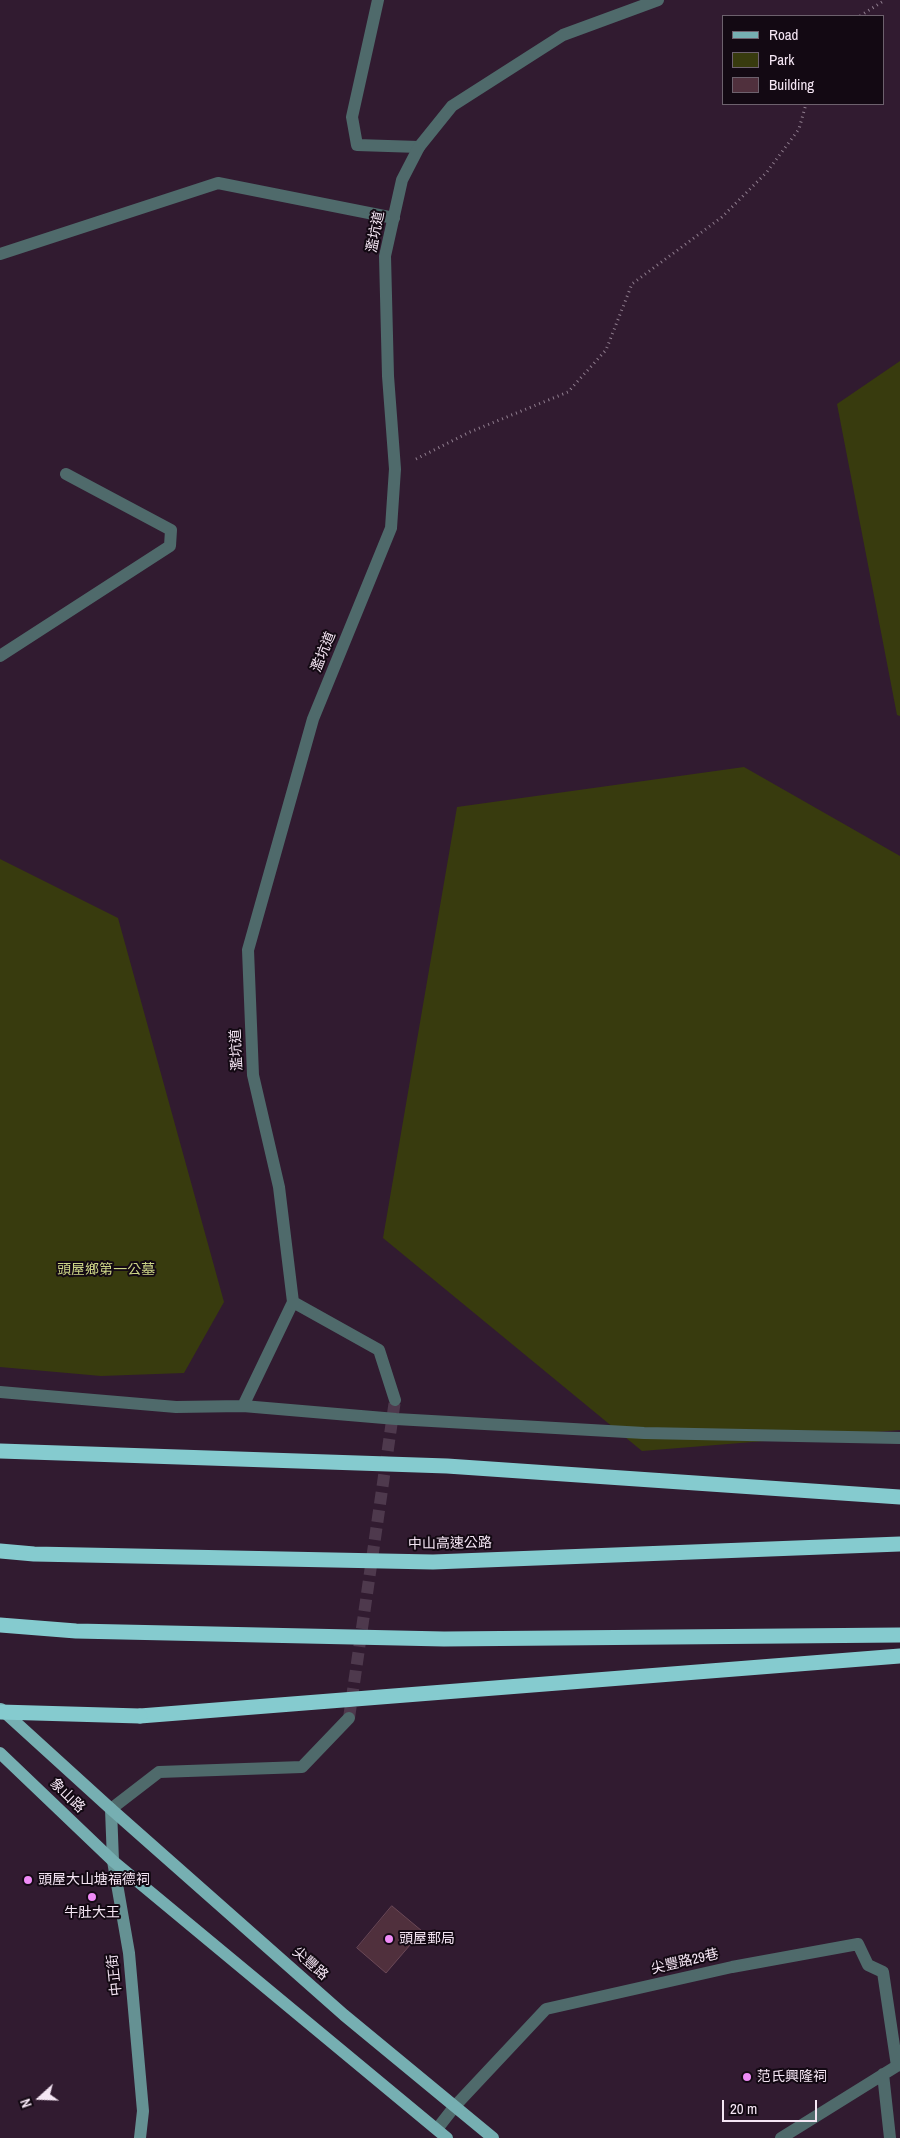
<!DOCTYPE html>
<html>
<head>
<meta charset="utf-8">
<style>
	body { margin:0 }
	#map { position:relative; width:900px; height:2138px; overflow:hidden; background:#311b30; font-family:"Archivo Narrow",sans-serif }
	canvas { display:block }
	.legend { position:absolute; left:722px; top:15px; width:162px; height:90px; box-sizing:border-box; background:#130913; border:1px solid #6d616d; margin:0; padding:6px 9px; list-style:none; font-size:15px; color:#f5e6f4 }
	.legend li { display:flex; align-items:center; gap:10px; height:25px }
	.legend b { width:25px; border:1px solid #6d616d }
	.north { position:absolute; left:15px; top:2073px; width:50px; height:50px; -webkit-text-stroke:4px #130913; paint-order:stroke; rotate:250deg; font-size:14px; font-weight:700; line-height:20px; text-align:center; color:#f5e6f4 }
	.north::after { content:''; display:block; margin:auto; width:18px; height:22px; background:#f5e6f4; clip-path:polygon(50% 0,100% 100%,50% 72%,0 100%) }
	.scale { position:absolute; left:722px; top:2100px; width:95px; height:22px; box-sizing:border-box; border:2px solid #f5e6f4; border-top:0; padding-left:6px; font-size:15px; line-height:18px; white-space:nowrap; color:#f5e6f4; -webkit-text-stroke:4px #130913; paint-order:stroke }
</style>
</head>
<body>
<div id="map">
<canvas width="900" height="2138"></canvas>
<ul class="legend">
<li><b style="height:6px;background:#76afb2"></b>Road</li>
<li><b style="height:14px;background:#383b0e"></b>Park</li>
<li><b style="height:14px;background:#50303d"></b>Building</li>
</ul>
<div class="north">N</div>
<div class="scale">20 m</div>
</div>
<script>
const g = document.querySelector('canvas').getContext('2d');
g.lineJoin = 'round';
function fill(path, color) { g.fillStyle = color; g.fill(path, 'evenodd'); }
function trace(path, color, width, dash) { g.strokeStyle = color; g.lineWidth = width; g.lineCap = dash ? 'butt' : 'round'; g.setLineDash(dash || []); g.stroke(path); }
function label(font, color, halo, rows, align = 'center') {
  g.font = font + ' "Archivo Narrow","Noto Sans TC",sans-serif'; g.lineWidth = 4; g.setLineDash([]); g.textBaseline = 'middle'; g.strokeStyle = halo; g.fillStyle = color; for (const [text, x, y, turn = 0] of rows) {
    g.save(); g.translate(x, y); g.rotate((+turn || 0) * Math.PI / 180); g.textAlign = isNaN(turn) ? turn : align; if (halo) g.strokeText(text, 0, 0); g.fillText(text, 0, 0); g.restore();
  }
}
fill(new Path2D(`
	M900,361v355l-3,-1 -60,-311z
	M744,767l156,89v574l-258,21 -259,-213 74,-431z
	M0,859l118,59 106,384 -40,71 -83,3 -101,-9z`), '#383b0e');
const building = new Path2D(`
	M392,1906l30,25 -36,42 -29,-25z`);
fill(building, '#50303d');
trace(building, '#6b4957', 1);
trace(new Path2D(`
	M349,1718l46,-318`), '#4e394d', 12, [12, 6]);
trace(new Path2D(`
	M860,16l25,-16
	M416,459l54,-27 98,-40 38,-42 26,-66 90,-67 45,-45 32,-43 7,-25`), '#907e8f', 3, [1, 4]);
trace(new Path2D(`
	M378,0l-26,117 5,28 62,2
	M0,254l218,-71 176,35
	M0,656l170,-110 1,-16 -105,-56`), '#4f6a6b', 12);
trace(new Path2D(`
	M0,1392l176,15 67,-1 153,13 248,14 256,5
	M395,1400l-16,-50 -86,-48 -14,-115 -26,-112 -5,-125 65,-231 78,-191 4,-59 -7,-93 -3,-120 17,-76 17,-33 33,-41 111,-71 95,-35
	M243,1406l50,-104
	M111,1809l48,-37 143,-5 47,-49
	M883,2074l7,64
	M437,2129l18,-23 91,-97 186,-42 126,-23 10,21 15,7 14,94
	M781,2138l119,-74`), '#4f6a6b', 12);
trace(new Path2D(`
	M111,1809l2,52 16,92 14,158 -3,27`), '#659193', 12);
trace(new Path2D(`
	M1,1709l110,100 233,206 149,123
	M0,1753l113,108 334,277`), '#76afb2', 12);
trace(new Path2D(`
	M0,1451l447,15 453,31
	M0,1551l34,3 399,8 467,-18
	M0,1625l76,6 368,8 456,-4
	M140,1716l760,-60`), '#85cbcf', 15);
trace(new Path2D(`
	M0,1712l140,4`), '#85cbcf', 15);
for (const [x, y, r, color] of [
	[28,1880,5,"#ef8bf6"],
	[92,1897,5,"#ef8bf6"],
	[389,1939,5,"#ef8bf6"],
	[747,2077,5,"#ef8bf6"]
]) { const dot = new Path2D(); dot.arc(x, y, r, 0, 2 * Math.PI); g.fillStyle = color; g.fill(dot); trace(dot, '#130913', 2); }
label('14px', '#f5e6f4', '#130913', [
	["濫坑道",376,232,-79],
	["濫坑道",324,652,-68],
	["濫坑道",237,1050,-93],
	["中山高速公路",450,1544,-1],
	["象山路",67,1796,44],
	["尖豐路29巷",685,1962,-13],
	["尖豐路",310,1964,41],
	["中正街",115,1975,-96]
]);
label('14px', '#cdd587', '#130913', [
	["頭屋鄉第一公墓",106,1270]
]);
label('14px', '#f5e6f4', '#130913', [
	["頭屋大山塘福德祠",38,1880],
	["牛肚大王",92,1913,"center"],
	["頭屋郵局",399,1939],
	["范氏興隆祠",757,2077]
], 'left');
</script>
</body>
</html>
